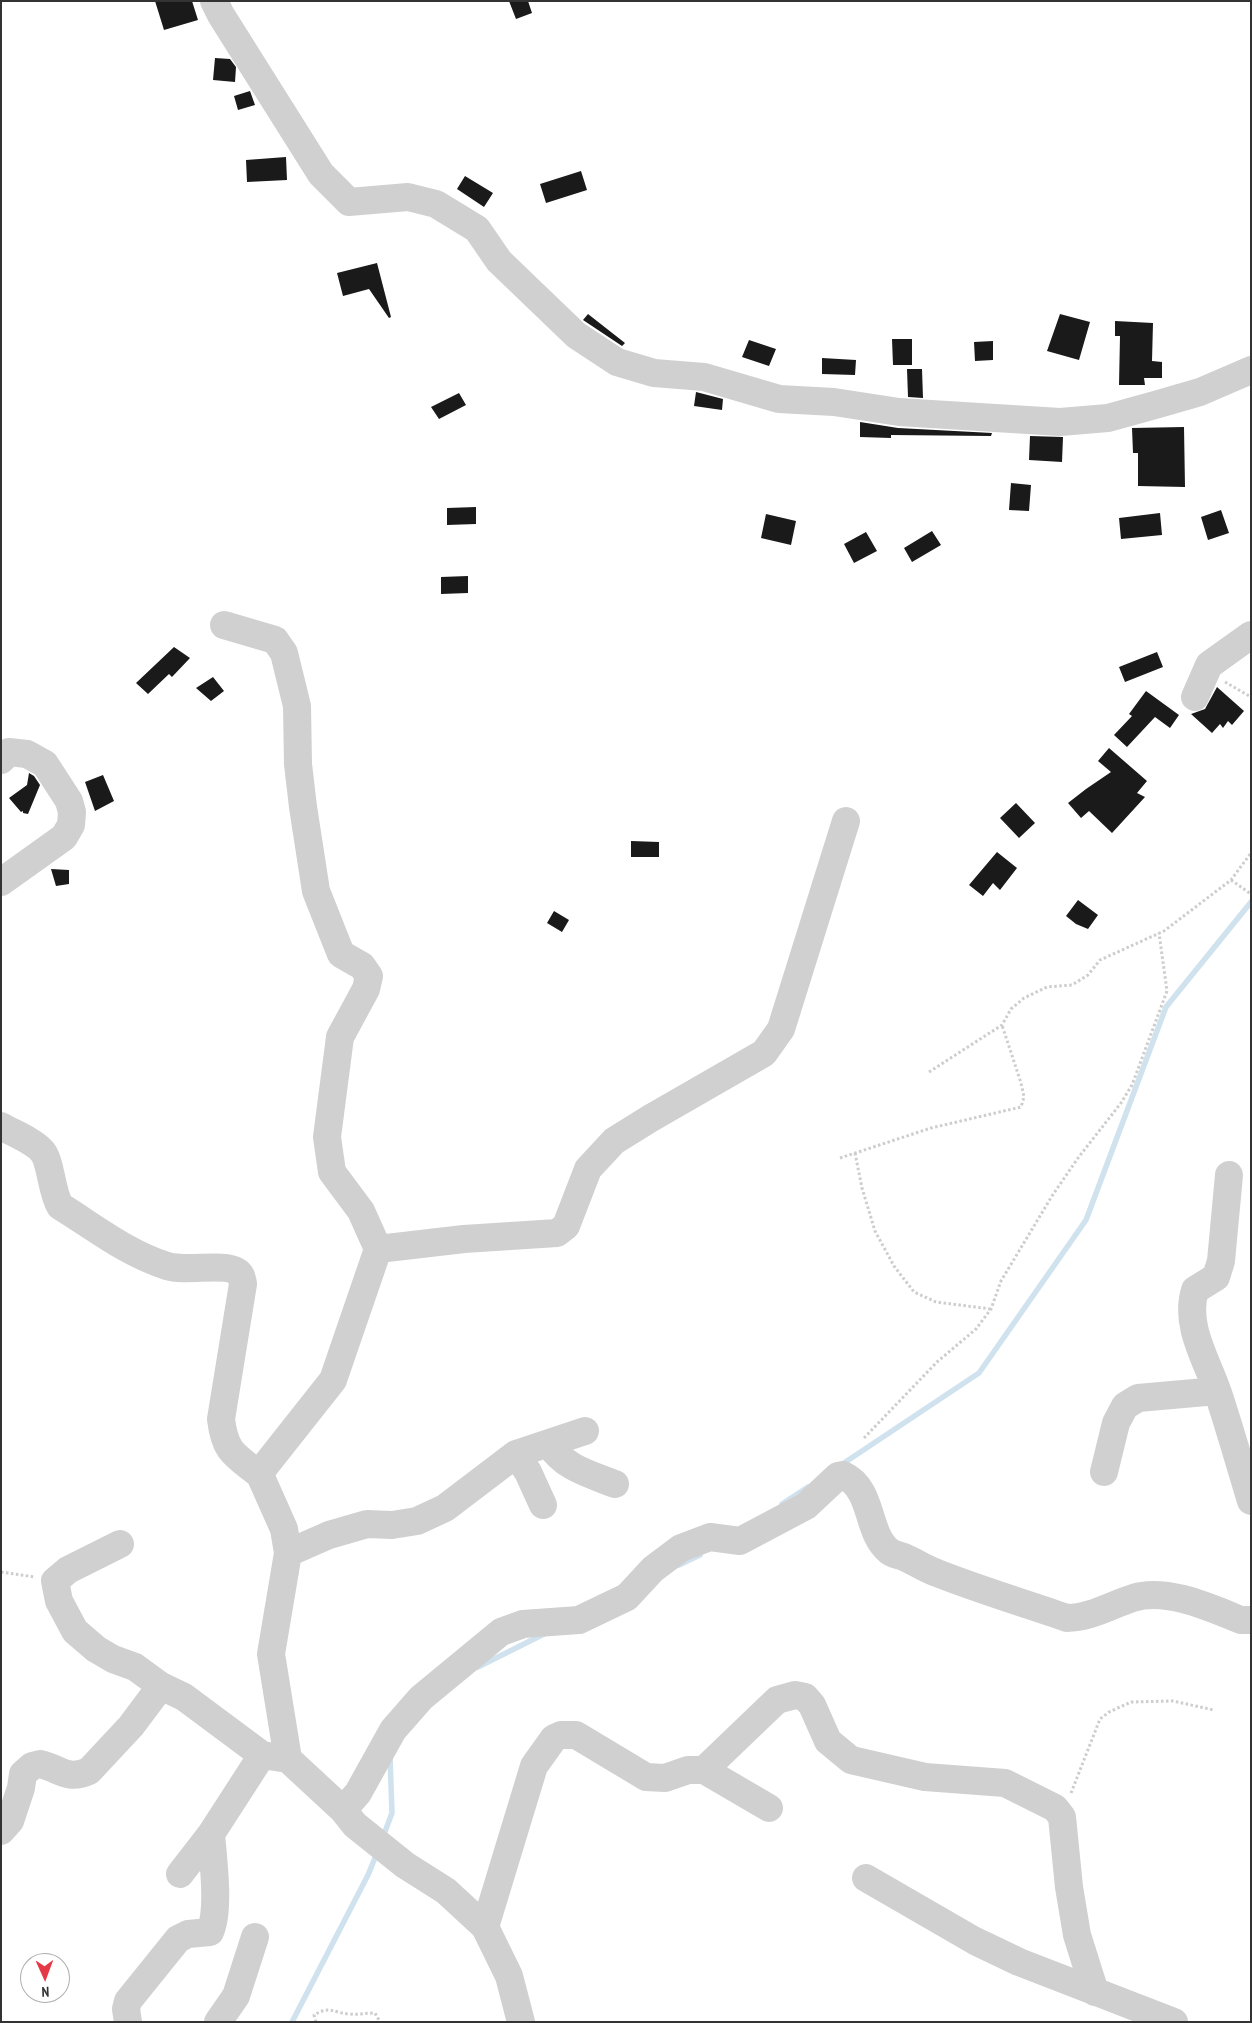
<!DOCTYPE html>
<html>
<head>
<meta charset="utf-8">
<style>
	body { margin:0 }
	#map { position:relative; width:1252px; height:2023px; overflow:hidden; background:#fff; font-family:"PT Sans Narrow",sans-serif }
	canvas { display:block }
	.frame { position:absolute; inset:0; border:2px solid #333; pointer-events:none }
	.north { position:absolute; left:20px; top:1953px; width:50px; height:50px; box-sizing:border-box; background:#fff; border:1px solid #adadad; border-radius:50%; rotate:178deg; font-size:14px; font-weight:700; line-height:20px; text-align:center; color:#333 }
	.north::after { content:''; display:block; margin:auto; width:18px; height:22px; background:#e63946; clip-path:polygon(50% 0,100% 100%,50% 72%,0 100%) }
</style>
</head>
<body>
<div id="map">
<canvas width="1252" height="2023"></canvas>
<div class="frame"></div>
<div class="north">N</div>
</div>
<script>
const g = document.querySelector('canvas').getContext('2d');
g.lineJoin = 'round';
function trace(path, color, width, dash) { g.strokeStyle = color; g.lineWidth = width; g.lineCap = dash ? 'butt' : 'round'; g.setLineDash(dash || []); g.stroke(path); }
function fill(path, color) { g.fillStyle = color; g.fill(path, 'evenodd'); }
trace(new Path2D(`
	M838,1467l141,-94 107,-153 80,-213 85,-105
	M782,1504l26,-17
	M679,1565l21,-10
	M478,1667l66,-33
	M383,1837l9,-24 -2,-57
	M292,2022l76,-147 9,-22`), '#cfe2ee', 5.5);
fill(new Path2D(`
	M155,1h37l6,19 -34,10z
	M509,1h19l4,12 -16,6z
	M215,58l15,1 6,8 -1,15 -22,-2z
	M250,91l5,14 -17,5 -4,-14z
	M286,157l1,23 -40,2 -1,-22z
	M581,171l6,19 -41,13 -6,-19z
	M465,176l28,17 -9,14 -27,-18z
	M377,263l14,54 -2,1 -20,-29 -26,7 -6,-23z
	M588,314l37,29 -3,3 -39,-26z
	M1060,314l30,8 -11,38 -32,-9z
	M1115,321l38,2 -1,38 10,1v16h-18l1,7h-26l1,-49h-5z
	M892,339h20v26h-19z
	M749,340l27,9 -7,17 -27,-9z
	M993,341v19l-18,1 -1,-19z
	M822,358l34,2 -1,15 -33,-1z
	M907,369h15l1,29 -15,-1z
	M696,392l27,7 -1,11 -28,-4z
	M459,393l7,12 -27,14 -8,-12z
	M860,422l38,6 94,5 -1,3 -100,-1v3l-31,-1z
	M1184,427l1,60 -47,-1v-33h-5l-1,-25z
	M1030,436l33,1 -1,25 -33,-2z
	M1011,483l20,2 -2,26 -20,-1z
	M476,507v17l-29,1v-17z
	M1221,510l8,23 -21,7 -7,-23z
	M1160,513l2,22 -41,4 -2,-21z
	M766,514l30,7 -5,24 -30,-7z
	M932,531l9,14 -29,17 -8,-14z
	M866,532l11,19 -23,12 -10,-19z
	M468,576v17l-27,1v-17z
	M174,647l16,11 -18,19 -3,-3 -21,20 -12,-11z
	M1157,652l6,15 -38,15 -6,-15z
	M213,677l11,14 -13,10 -15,-13z
	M1217,687l27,24 -12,14 -4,-4 -5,7 -3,-4 -8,9 -21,-19 14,-5z
	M1146,691l33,24 -9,13 -15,-11 -28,30 -13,-12 18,-19 -3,-2z
	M1109,748l38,33 -10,12 8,4 -33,36 -23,-22 -8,7 -13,-15 18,-14 25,-17 -13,-11z
	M29,773l5,3 6,9 -12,29 -5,-1v-2l-2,1 -12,-14 18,-13z
	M103,775l11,26 -19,10 -10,-29z
	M1016,803l19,20 -16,15 -19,-20z
	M631,841l28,1v15h-28z
	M997,852l20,16 -17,22 -7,-7 -10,13 -14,-11z
	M51,869l18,1v14l-13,2z
	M1078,900l20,15 -10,14 -12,-5 -10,-8z
	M554,911l15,9 -7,12 -15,-9z`), '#1a1a1a');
trace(new Path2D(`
	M1225,682l26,15
	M1231,880l20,14
	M929,1072l73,-47 9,-16 13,-11 23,-11 25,-2 16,-10 12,-15 64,-29 67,-51 20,-27
	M855,1153l7,35 13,43 19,35 20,26 22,10 55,7
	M840,1158l91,-30 90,-21 3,-10 -3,-14 -19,-58
	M864,1438l73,-76 39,-33 15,-20 10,-28 51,-85 26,-38 43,-55 11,-18 35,-94 -8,-58
	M1,1572l34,5
	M1071,1793l29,-74 9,-7 22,-10 42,-1 41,9
	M316,2022l-2,-7c17,-10 19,-2 35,-1 9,1 17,-1 26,-1l5,9`), '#cdcdcd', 3, [2.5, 2.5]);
trace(new Path2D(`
	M214,1l7,14 100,159 28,28 59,-5 28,7 41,25 22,32 77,74 41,27 37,11 50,4 75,22 55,3 65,10 161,10 48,-4 47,-13 45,-13 51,-22
	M224,625l51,15 9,13 13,53 1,58 5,43 13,84 25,63 21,12 7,10 -3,13 -26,48 -13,100 5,35 29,39 17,38 -45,131 -68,86 -5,9 24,54 4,24 -17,101 17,105 55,51 12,15 50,40 41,26 39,36 24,49 12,46
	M1195,697l14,-32 42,-30
	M1,760l8,-8 18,2 18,10 24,37 3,11 -1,13 -7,12 -63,45
	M1,1126c12,7 32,15 40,24 10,9 10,41 19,56 34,21 68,48 107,60 19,6 56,-3 69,5 6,3 6,8 7,13l-22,135c4,34 14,36 39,56
	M1229,1175l-8,86 -5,16 -21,13c-11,36 12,70 23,103 12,36 22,72 33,108
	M378,1249l86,-10 93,-6 9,-7 22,-57 26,-28 37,-23 113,-65 17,-24 65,-208
	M549,1444c15,24 41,30 66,40
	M516,1454l12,18 15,33
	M1104,1472l12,-49 9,-17 13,-8 79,-7
	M120,1544l-52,26 -13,11 4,20 16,30 21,18 17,10 22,8 26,19 23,11 78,58 26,4
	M288,1553l41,-18 38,-11 25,1 25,-4 28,-13 71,-54 69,-23
	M704,1770l73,-70 18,-5 10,2 7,8 16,36 23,19 74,17 80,6 50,25 7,9 7,70 8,48 18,57
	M343,1810l15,-17 35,-63 28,-32 80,-66 22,-8 56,-4 48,-23 26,-28 28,-21 29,-11 30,4 66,-35 32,-30 5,-1c31,14 23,58 46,76 4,4 12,4 17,7 11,5 20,11 31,15 43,17 87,30 130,45 23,0 44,-13 66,-20 33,-11 78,10 108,22h10
	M1,1831l9,-10 11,-33 2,-14 9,-8 8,-2c19,4 27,17 49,7l42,-45 30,-40
	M180,1874l31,-40 51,-79
	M866,1878l109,63 44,21 155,60
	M485,1927l49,-161 20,-28 7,-3h15l70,42 19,1 23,-8h16l65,38
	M128,2022l-2,-13 2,-8 50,-62 10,-5 22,-2c10,-22 3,-73 1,-98
	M218,2022l18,-26 19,-59`), '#d0d0d0', 28);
</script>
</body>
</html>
